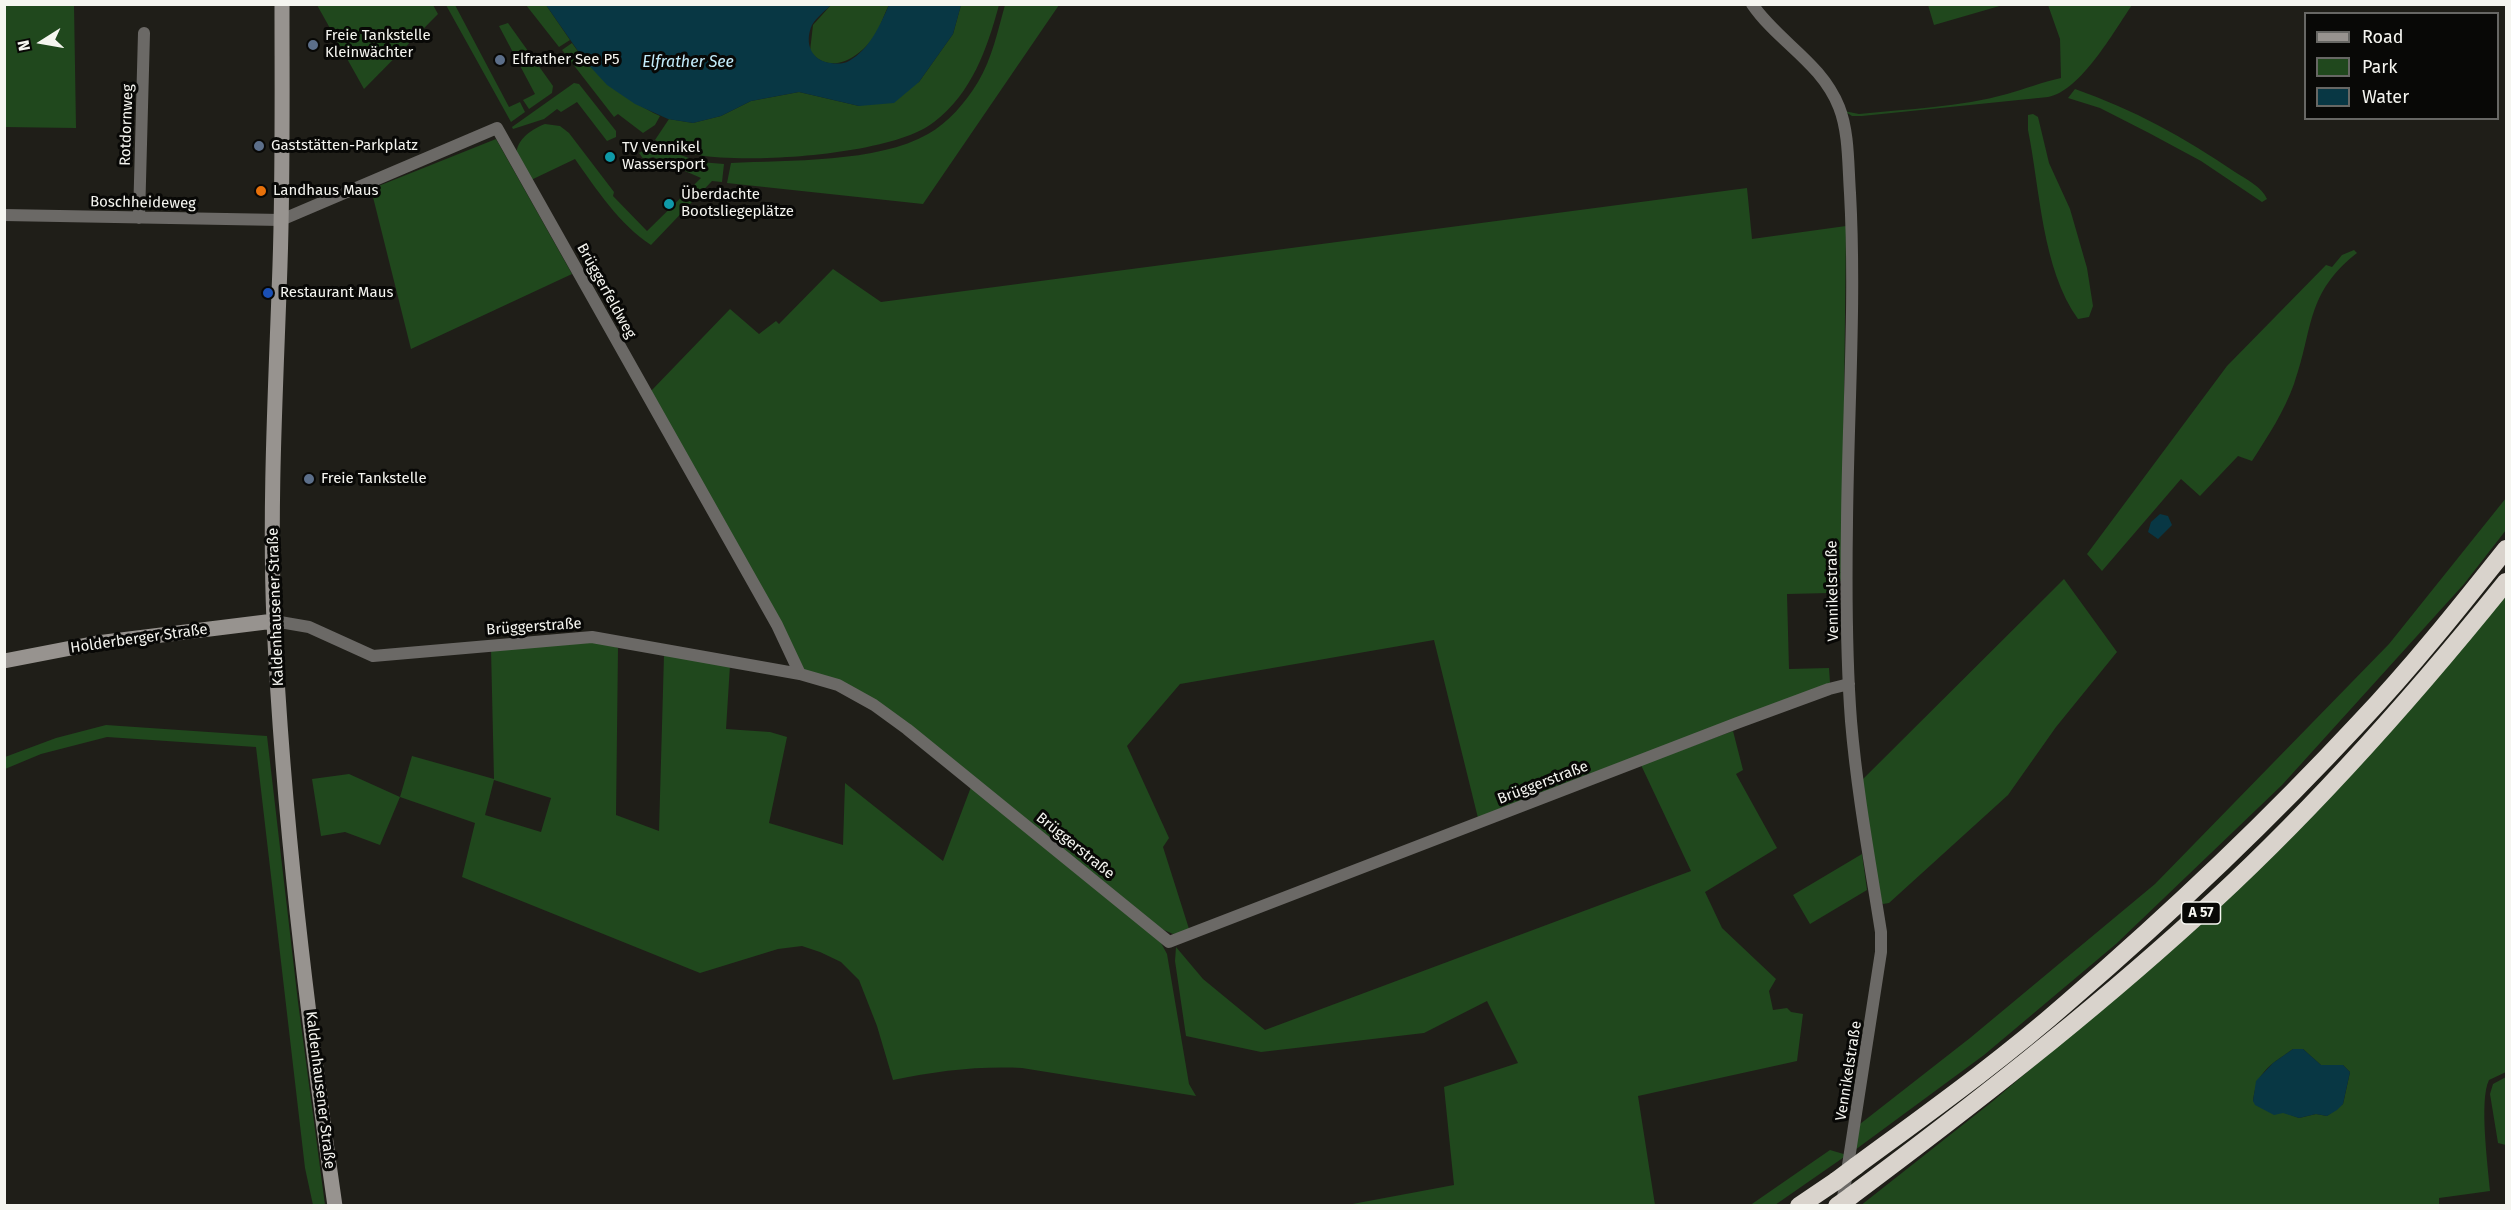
<!DOCTYPE html>
<html>
<head>
<meta charset="utf-8">
<style>
	body { margin:0 }
	#map { position:relative; width:2511px; height:1210px; overflow:hidden; background:#1f1e18; font-family:"Fira Sans",sans-serif }
	canvas { display:block }
	.frame { position:absolute; inset:0; border:6px solid #f5f5f0; pointer-events:none }
	.legend { position:absolute; left:2304px; top:12px; width:195px; height:108px; box-sizing:border-box; background:#080806; border:2px solid #676764; margin:0; padding:8px 10px; list-style:none; font-size:18px; color:#f5f5f0 }
	.legend li { display:flex; align-items:center; gap:12px; height:30px }
	.legend b { width:30px; border:2px solid #676764 }
	.north { position:absolute; left:12px; top:12px; width:60px; height:60px; -webkit-text-stroke:4px #080806; paint-order:stroke; rotate:259deg; font-size:16px; font-weight:700; line-height:24px; text-align:center; color:#f5f5f0 }
	.north::after { content:''; display:block; margin:auto; width:21px; height:27px; background:#f5f5f0; clip-path:polygon(50% 0,100% 100%,50% 72%,0 100%) }
</style>
</head>
<body>
<div id="map">
<canvas width="2511" height="1210"></canvas>
<div class="frame"></div>
<ul class="legend">
<li><b style="height:8px;background:#97938f"></b>Road</li>
<li><b style="height:16px;background:#20481d"></b>Park</li>
<li><b style="height:16px;background:#083744"></b>Water</li>
</ul>
<div class="north">N</div>
</div>
<script>
const g = document.querySelector('canvas').getContext('2d');
g.lineJoin = 'round';
function fill(path, color) { g.fillStyle = color; g.fill(path, 'evenodd'); }
function trace(path, color, width, dash) { g.strokeStyle = color; g.lineWidth = width; g.lineCap = dash ? 'butt' : 'round'; g.setLineDash(dash || []); g.stroke(path); }
function label(font, color, halo, rows, align = 'center') {
  g.font = font + ' "Fira Sans",sans-serif'; g.lineWidth = 6; g.setLineDash([]); g.textBaseline = 'middle'; g.strokeStyle = halo; g.fillStyle = color; for (const [text, x, y, turn = 0] of rows) {
    g.save(); g.translate(x, y); g.rotate((+turn || 0) * Math.PI / 180); g.textAlign = isNaN(turn) ? turn : align; if (halo) g.strokeText(text, 0, 0); g.fillText(text, 0, 0); g.restore();
  }
}
fill(new Path2D(`
	M5,4l69,1 2,123 -71,-1z
	M317,5h116l5,9 -74,75z
	M446,5h9l54,102 11,-5 5,10 -14,10z
	M526,5h20l24,35 -11,7z
	M831,5h58c-5,9 -8,21 -14,30 -14,22 -45,42 -65,16l3,-26z
	M961,5h38c-12,44 -27,88 -65,117 -41,33 -184,42 -236,33 -15,-3 -30,-8 -43,-15l14,-21 24,4 28,-7 30,-15 48,-9 60,14 60,-24 34,-48z
	M1005,5h54l-136,199 -196,-21 4,-20c56,-3 147,0 197,-29 20,-11 38,-32 50,-52 14,-23 20,-52 27,-77z
	M1928,5v-1l75,1 -69,20z
	M2048,5h84c-18,26 -51,86 -84,92l-186,19h-10l-8,-5 15,3c49,-5 101,-7 148,-20 18,-5 35,-12 54,-16l-1,-39z
	M508,23l45,63 -1,7 -23,16 -6,-9 12,-6 -36,-68z
	M572,43c21,31 54,57 88,73l-5,9 -12,8 -25,-19 -4,3 -52,-67z
	M574,83l5,1 37,47v6l-9,4 -30,-39 -16,10 -4,-3 -13,10 -31,10 -1,-2z
	M2075,89c58,20 110,49 160,83 11,7 27,15 32,27l-5,3 -61,-41 -52,-28 -49,-25 -32,-10z
	M2033,114l5,3 11,46 21,46 17,59 6,38 -4,11 -11,2c-36,-50 -38,-130 -50,-189v-15z
	M545,124l15,2 9,7 45,59 -1,4 34,35 54,-53 -48,-21 -9,3 -5,-7 14,-8 47,17 24,2 -2,18 -10,-1 -61,64c-31,-20 -55,-56 -76,-86l-44,21c-4,-6 -12,-14 -14,-21 -4,-17 14,-30 28,-35z
	M496,139l76,135 -161,75 -40,-160z
	M1747,188l5,51 94,-13 -4,353 -12,14 -43,1 2,75 40,-1 1,15 -352,135 -44,-178 -254,44 -53,62 42,92 -6,9 27,85 -17,2 -18,-8 -278,-225 -74,-30 -152,-280 79,-82 29,25 17,-13 3,3 54,-55 48,33z
	M2354,250l3,3c-52,41 -43,75 -63,131 -10,28 -26,52 -42,77l-14,-5 -38,40 -19,-17 -79,92 -15,-17 140,-188 99,-101 6,2 10,-12z
	M2506,498v32l-42,54 -182,201 -166,159 -132,111 -129,95 5,-26 110,-86 185,-154 234,-240z
	M2064,579l53,73 -61,75 -48,68 -119,108 -6,1 -4,-4 -18,-119z
	M2506,596v476l-17,8c-10,20 -1,86 1,111l-51,7v8h-579l133,-105 212,-180 184,-189zM2293,1049h10l18,16h22l7,7 -7,32 -16,12 -11,-2 -17,4 -46,-17c4,-30 16,-35 40,-52z
	M603,642l15,6 -2,167 43,16 5,-176 66,10 -4,64 44,3 17,5 -18,86 74,22 2,-62 98,78 28,-74 189,154 7,13 22,130 7,12 -174,-28c-45,-2 -85,3 -129,12l-16,-54 -18,-46 -18,-18 -21,-10 -18,-6 -24,3 -78,24 -238,-96 13,-54 -75,-26 -20,48 -35,-13 -24,4 -9,-57 37,-5 51,23 12,-41 82,23 -3,-130zM494,780l57,18 -10,34 -56,-17z
	M106,725l161,11 31,266 27,203h-12l-8,-37 -49,-421 -149,-10 -66,17 -36,15v-12l51,-19z
	M1733,731l10,39 -7,4 41,74 -72,44 17,36 54,51 -7,12 4,19 14,-2 4,4 12,2 -6,47 -159,35 17,109h-308l107,-20 -10,-98 74,-24 -31,-62 -63,32 -163,19 -75,-16 -11,-75 1,-14 27,32 62,51 426,-159 -50,-106z
	M1862,854l5,36 -57,34 -17,-29z
	M2506,1077v68l-8,-2 -8,-49 3,-10z
	M1830,1150l17,5 -72,50 -26,1z`), '#20481d');
fill(new Path2D(`
	M546,5h285c-6,6 -14,12 -19,20 -8,18 -1,36 19,38 5,1 13,1 18,-2 21,-12 31,-36 40,-56h72l-8,29 -34,48 -25,21 -35,3 -60,-14 -48,9 -30,15 -28,7 -25,-4 -33,-15 -28,-19 -22,-24z
	M2160,514l8,2 4,9 -14,14 -10,-7 3,-10z
	M2293,1049h10l18,16h22l7,7 -7,32 -6,6 -10,6 -11,-2 -17,4 -16,-5 -9,2 -19,-10 -2,-4 3,-20 17,-18z`), '#083744');
trace(new Path2D(`
	M1752,4c26,38 69,58 87,103 10,25 9,58 11,86 6,109 -2,220 -3,329 -1,66 -1,133 4,199 6,71 19,141 30,211v20l-39,252
	M4,215l277,5 216,-92 280,497 23,49
	M139,218l5,-185
	M274,621l35,6 64,29 219,-19 208,37 38,11 36,20 33,24 262,213 568,-219 92,-34 20,-5`), '#6b6966', 12);
trace(new Path2D(`
	M282,4c0,87 1,174 -2,261 -4,119 -11,238 -6,357 9,195 33,390 61,584
	M4,661l93,-18 177,-22`), '#97938f', 15);
trace(new Path2D(`
	M1856,1166c72,-53 145,-105 212,-164 102,-88 200,-181 292,-280 52,-55 99,-114 146,-173
	M1851,1196c118,-88 235,-179 345,-279 112,-101 215,-217 310,-335
	M1799,1206l37,-25`), '#d9d3cc', 18);
trace(new Path2D(`
	M1836,1181l20,-15
	M1837,1206l14,-10`), '#d9d3cc', 18);
for (const [x, y, r, color] of [
	[313,45,6,"#5c6f8a"],
	[500,60,6,"#5c6f8a"],
	[259,146,6,"#5c6f8a"],
	[610,157,6,"#0f9aa8"],
	[261,191,6,"#e8710a"],
	[669,204,6,"#0f9aa8"],
	[268,293,6,"#1a4fb4"],
	[309,479,6,"#5c6f8a"]
]) { const dot = new Path2D(); dot.arc(x, y, r, 0, 2 * Math.PI); g.fillStyle = color; g.fill(dot); trace(dot, '#080806', 2); }
for (const [x, y, w] of [
	[2201,913,39]
]) { const box = new Path2D(); box.roundRect(x - w / 2, y - 11, w, 22, 4.5); g.fillStyle = '#080806'; g.fill(box); trace(box, '#f5f5f0', 1.5); }
label('bold 14px', '#f5f5f0', null, [
	["A 57",2201,913]
]);
label('15px', '#f5f5f0', '#080806', [
	["Freie Tankstelle",325,36],
	["Kleinwächter",325,53],
	["Elfrather See P5",512,60],
	["Gaststätten-Parkplatz",271,146],
	["TV Vennikel",622,148],
	["Wassersport",622,165],
	["Landhaus Maus",273,191],
	["Überdachte",681,195],
	["Bootsliegeplätze",681,212],
	["Restaurant Maus",280,293],
	["Freie Tankstelle",321,479]
], 'left');
label('15px', '#f5f5f0', '#080806', [
	["Rotdornweg",127,125,-88],
	["Boschheideweg",143,203,1],
	["Brüggerfeldweg",606,291,61],
	["Vennikelstraße",1833,591,-91],
	["Kaldenhausener Straße",276,607,-92],
	["Brüggerstraße",534,627,-4],
	["Holderberger Straße",139,639,-8],
	["Brüggerstraße",1543,783,-21],
	["Brüggerstraße",1075,846,39],
	["Vennikelstraße",1849,1071,-81],
	["Kaldenhausener Straße",320,1090,83]
]);
label('italic 16px', '#c3ecfb', '#080806', [
	["Elfrather See",688,63]
]);
</script>
</body>
</html>
